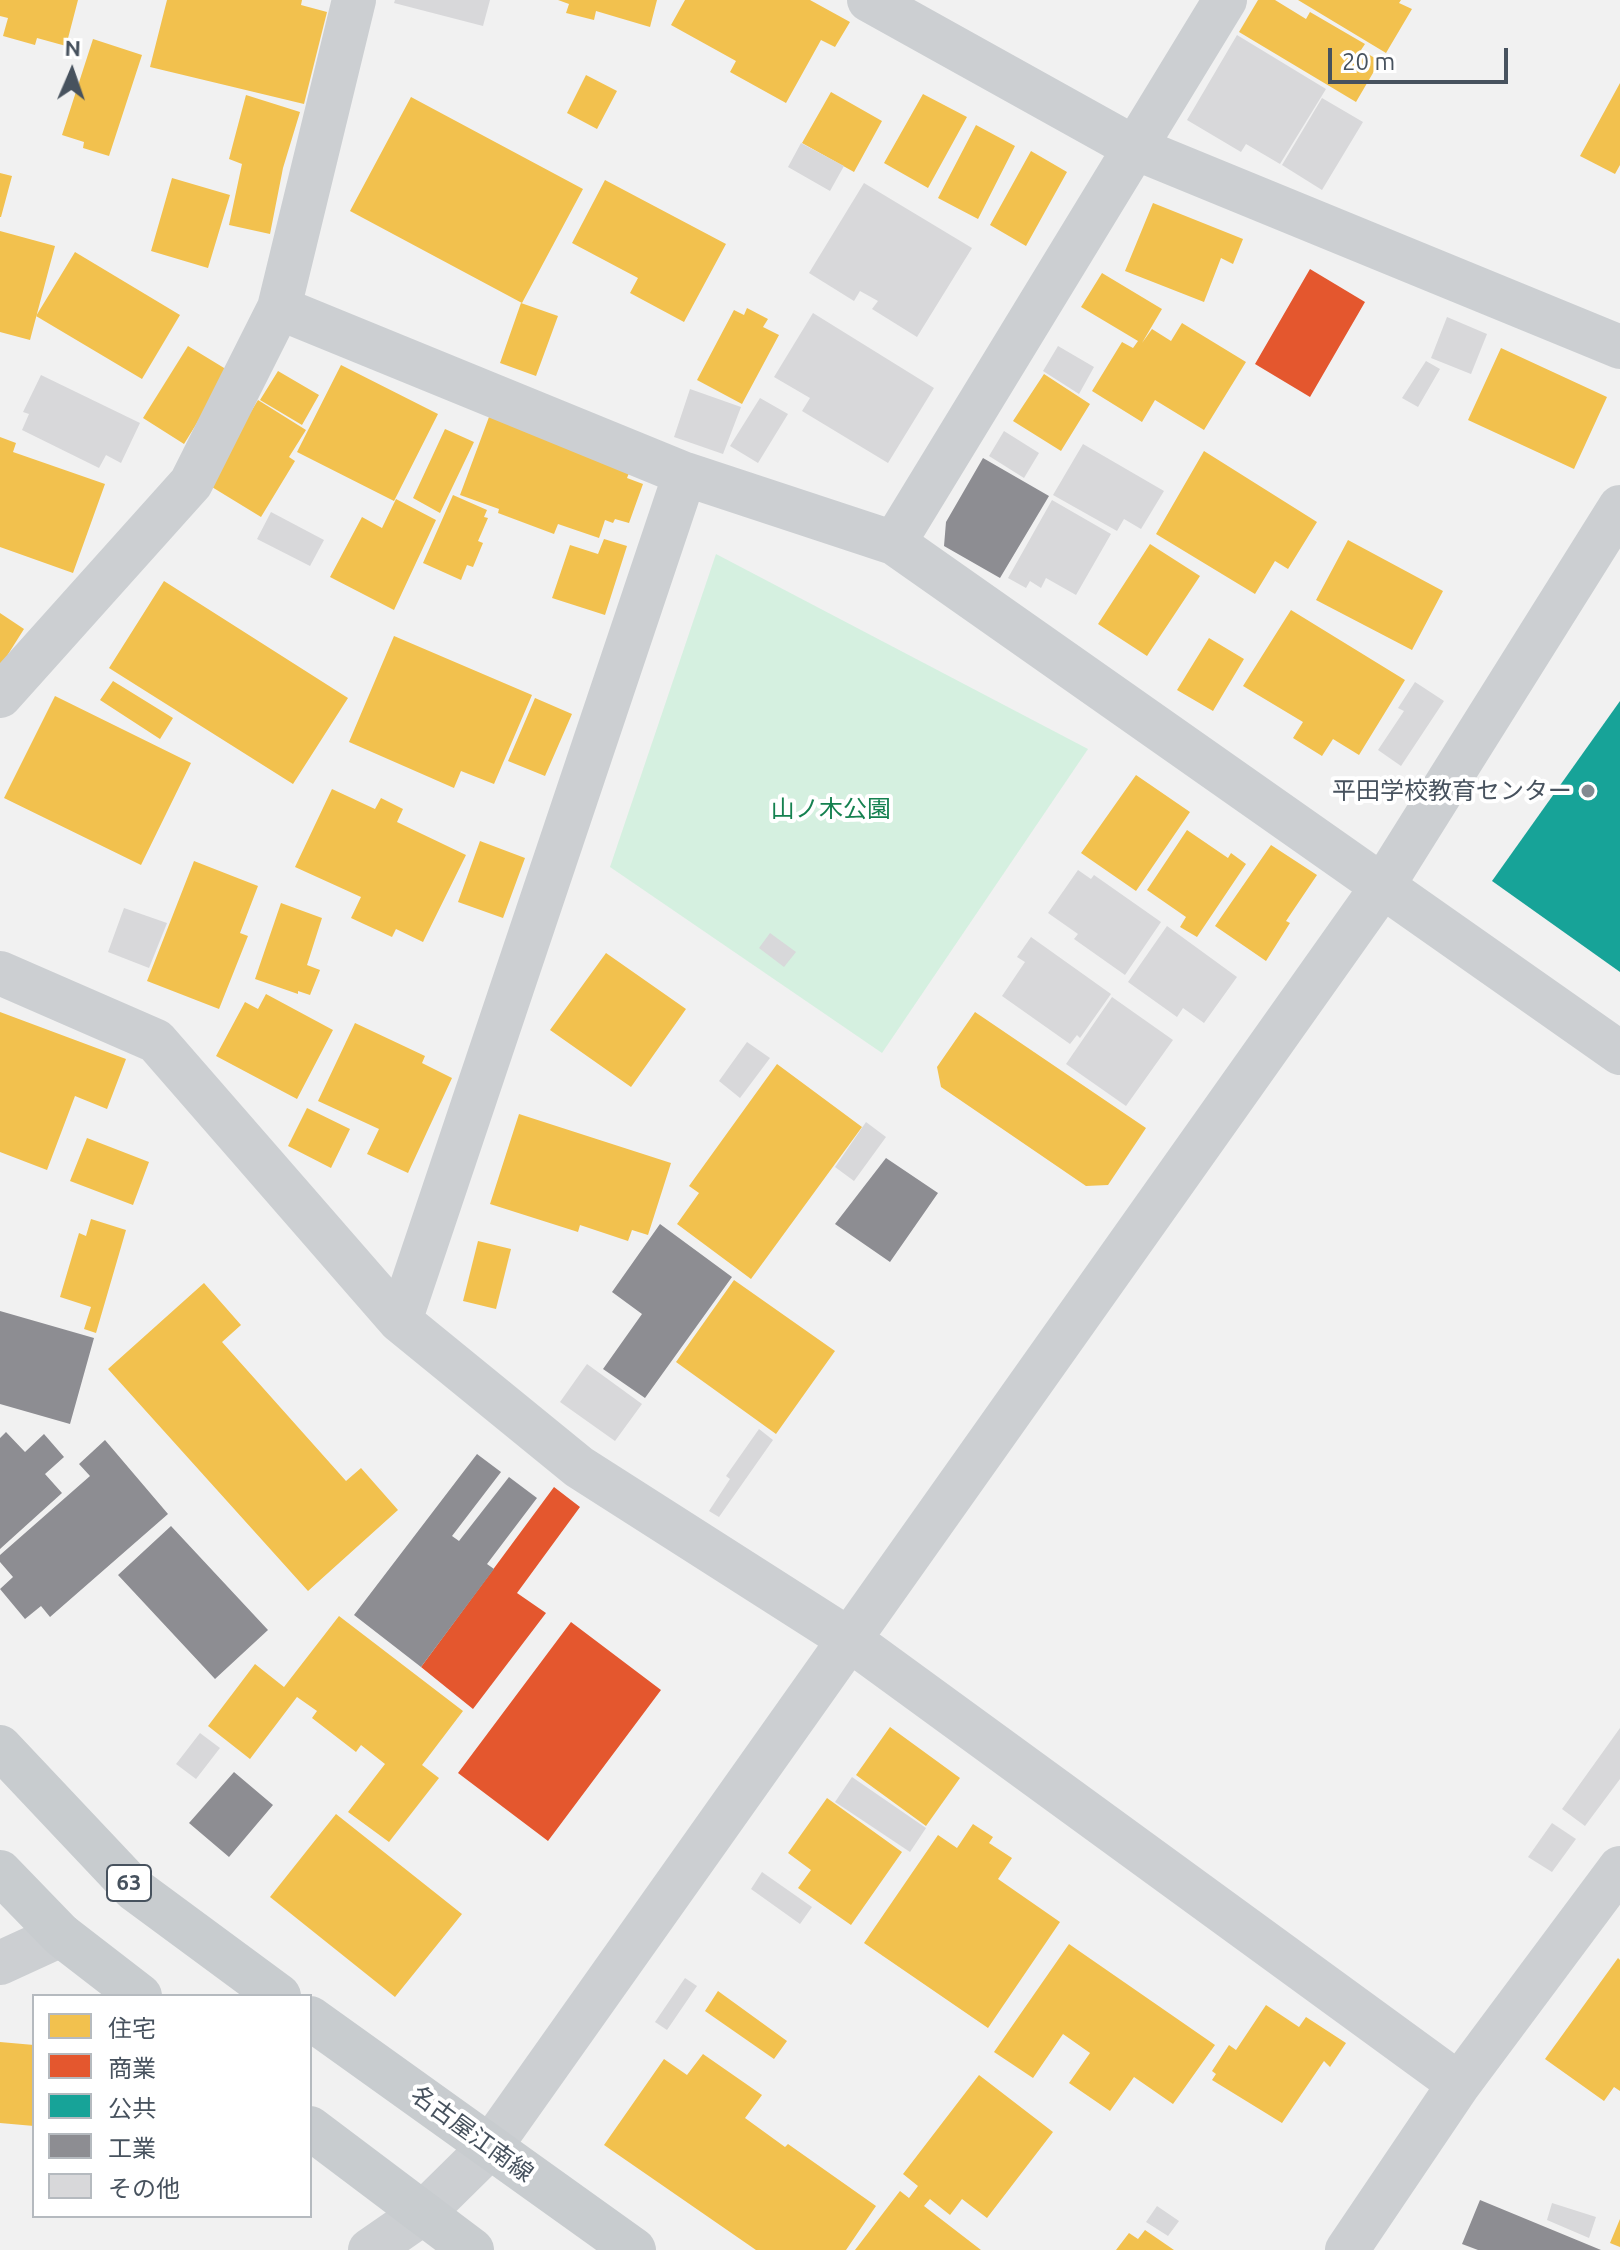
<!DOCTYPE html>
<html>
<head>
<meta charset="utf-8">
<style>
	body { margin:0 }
	#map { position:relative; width:1620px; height:2250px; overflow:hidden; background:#f1f1f1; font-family:Ubuntu,"Noto Sans JP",sans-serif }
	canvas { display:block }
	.legend { position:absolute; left:32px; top:1994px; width:280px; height:224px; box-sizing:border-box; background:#fff; border:2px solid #b5babf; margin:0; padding:10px 14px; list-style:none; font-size:24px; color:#47525e }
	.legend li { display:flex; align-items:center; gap:16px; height:40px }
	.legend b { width:40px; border:2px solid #b5babf }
	.north { position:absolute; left:32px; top:32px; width:80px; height:80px; -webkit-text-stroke:6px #fff; paint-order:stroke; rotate:2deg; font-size:22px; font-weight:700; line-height:32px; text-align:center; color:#47525e }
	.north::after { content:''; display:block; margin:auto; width:28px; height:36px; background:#47525e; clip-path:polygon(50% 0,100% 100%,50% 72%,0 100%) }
	.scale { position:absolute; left:1328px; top:48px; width:180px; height:36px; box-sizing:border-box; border:4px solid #47525e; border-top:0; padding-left:10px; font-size:24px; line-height:28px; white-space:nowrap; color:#47525e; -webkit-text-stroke:6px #fff; paint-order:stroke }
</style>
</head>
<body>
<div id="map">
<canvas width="1620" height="2250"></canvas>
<ul class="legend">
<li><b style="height:22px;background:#f2c14e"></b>住宅</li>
<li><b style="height:22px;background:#e4572e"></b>商業</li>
<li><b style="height:22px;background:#17a398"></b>公共</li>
<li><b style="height:22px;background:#8d8d92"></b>工業</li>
<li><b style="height:22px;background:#d8d8da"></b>その他</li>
</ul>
<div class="north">N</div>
<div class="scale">20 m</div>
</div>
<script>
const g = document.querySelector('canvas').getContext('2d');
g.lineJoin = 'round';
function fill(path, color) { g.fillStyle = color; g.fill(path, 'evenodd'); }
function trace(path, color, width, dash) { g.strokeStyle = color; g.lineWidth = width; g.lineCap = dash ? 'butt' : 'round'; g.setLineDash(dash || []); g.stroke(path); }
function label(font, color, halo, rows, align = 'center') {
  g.font = font + ' Ubuntu,"Noto Sans JP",sans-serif'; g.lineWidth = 8; g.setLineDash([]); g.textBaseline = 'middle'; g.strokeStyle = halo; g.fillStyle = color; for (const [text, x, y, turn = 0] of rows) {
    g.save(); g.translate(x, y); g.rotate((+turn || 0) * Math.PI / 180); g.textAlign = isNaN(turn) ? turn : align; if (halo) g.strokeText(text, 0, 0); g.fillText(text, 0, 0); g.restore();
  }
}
fill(new Path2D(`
	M716,554l372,195 -206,304 -272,-186z`), '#d5f0e0');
fill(new Path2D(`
	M0,0h78l-12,46 -29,-8 -2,7 -32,-9 5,-18 -8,-2z
	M167,0h135l-1,5 26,7 -23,92 -154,-37z
	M558,0h99l-7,27 -54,-16 -2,9 -28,-7 3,-9z
	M685,0h125l40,22 -15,25 -14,-7 -35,63 -56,-31 6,-11 -65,-36z
	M1258,0h17l31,19 4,-7 55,32 -4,6 19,11 -24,41 -117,-70z
	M1298,0h103l-2,3 13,6 -26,44z
	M93,39l49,16 -33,101 -26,-8 1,-6 -22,-7z
	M586,75l31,16 -20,38 -30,-16z
	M1620,83v82l-5,9 -35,-18z
	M831,92l51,29 -28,51 -52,-29z
	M923,94l44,23 -39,71 -44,-25z
	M246,95l54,17 -17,56 -13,66 -41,-9 13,-61 -13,-5z
	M411,97l172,92 -61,114 -172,-92z
	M976,125l39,21 -37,73 -40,-21z
	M1031,151l36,21 -41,74 -36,-21z
	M0,173l12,3 -11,41h-1z
	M172,178l58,17 -22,73 -57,-17z
	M605,180l121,64 -42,78 -54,-29 8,-15 -66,-35z
	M1153,203l90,36 -10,25 -12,-6 -17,44 -79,-31z
	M0,231l55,15 -25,94 -30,-8z
	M75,252l105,63 -38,64 -106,-63z
	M1102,273l60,36 -20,34 10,-14 19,12 11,-18 64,39 -42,68 -49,-30 -13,22 -50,-31 30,-49 11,6 5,-7 -57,-34z
	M521,303l37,13 -22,60 -36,-13z
	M747,308l21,11 -5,8 16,8 -37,69 -45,-24 37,-70 10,5z
	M188,346l41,25 -45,73 -41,-26z
	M1501,348l106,49 -33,72 -106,-49z
	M341,365l97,49 -44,87 -97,-49z
	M278,371l41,24 -17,30 -42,-25z
	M1044,374l46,30 -29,47 -48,-30z
	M258,400l48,30 -17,27 6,4 -34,56 -54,-33z
	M489,417l142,51 -4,10 16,6 -14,39 -14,-4 -2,4 -8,-3 -6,18 -41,-14 -4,10 -56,-21 1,-4 -39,-14z
	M445,429l29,13 -34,71 -27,-15z
	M0,437l16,6 -3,9 92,32 -32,89 -73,-26z
	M1204,451l113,71 -29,47 -13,-8 -20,33 -99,-60z
	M453,495l34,15 -3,7 4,1 -10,23 5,2 -10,24 -6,-2 -6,15 -38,-17z
	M396,499l40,21 -42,90 -64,-33 32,-60 20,11z
	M604,539l23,7 -22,69 -53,-17 18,-53 28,9z
	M1348,540l95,51 -31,59 -96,-50z
	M1150,544l50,32 -53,80 -49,-32z
	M164,581l184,117 -55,86 -184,-116z
	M1291,610l114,70 -46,75 -26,-16 -11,17 -29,-18 10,-16 -60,-36z
	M0,613l24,16 -24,38z
	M394,636l138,59 -38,89 -33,-13 -7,17 -105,-46z
	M1209,638l35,21 -31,52 -36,-21z
	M113,681l60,37 -13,21 -60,-39z
	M55,696l136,67 -50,102 -137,-67z
	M535,698l37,16 -27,62 -37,-15z
	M1136,775l54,37 -54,79 -55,-38z
	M332,789l43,20 6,-11 22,11 -6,13 69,33 -43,87 -27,-13 -4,8 -41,-19 10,-21 -66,-30z
	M1187,830l41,28 3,-5 15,11 -49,73 -17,-10 6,-10 -39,-27z
	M480,841l45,17 -22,60 -45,-16z
	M1271,845l46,30 -31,46 4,2 -24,38 -51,-35z
	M194,861l64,25 -18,47 8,3 -29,73 -72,-28z
	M281,903l41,15 -15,47 13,5 -10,25 -12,-4v3l-43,-15z
	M606,953l80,56 -55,78 -81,-57z
	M266,994l67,36 -36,69 -81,-43 29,-54 13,7z
	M0,1012l126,47 -19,50 -32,-13 -28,74 -47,-18z
	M975,1012l171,116 -38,57 -22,1 -145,-99 -4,-20z
	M355,1023l70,33 -3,7 30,15 -44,95 -41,-19 12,-25 -61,-28z
	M777,1064l85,63 -111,152 -74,-55 22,-31 -10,-7z
	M307,1108l43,21 -19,39 -43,-22z
	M519,1114l152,49 -23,72 -16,-5 -4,11 -48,-16 -2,7 -88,-28z
	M87,1138l62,24 -16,43 -63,-24z
	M91,1219l35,11 -30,103 -12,-4 7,-22 -31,-10 19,-64 7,3z
	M478,1241l33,8 -15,60 -33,-8z
	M734,1280l101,71 -59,83 -100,-72z
	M204,1283l37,42 -19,17 124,139 15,-13 37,42 -90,81 -200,-222z
	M339,1616l124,95 -41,54 17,13 -50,64 -41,-30 37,-48 -24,-19 -5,7 -44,-34 5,-7 -20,-14 -47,62 -42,-33 47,-62 29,23z
	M890,1727l70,51 -34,48 -70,-51z
	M827,1798l75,54 -51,73 -53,-37 13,-18 -23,-17z
	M336,1814l126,100 -67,83 -125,-100z
	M973,1824l20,13 -4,6 23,15 -14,21 62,43 -72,106 -124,-85 74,-108 19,13z
	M1069,1944l146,101 -42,59 -39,-27 -24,34 -41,-28 21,-30 -27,-19 -30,44 -39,-26z
	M1618,1958l2,2v131l-6,-4 -10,14 -59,-42z
	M718,1991l69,50 -13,18 -69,-48z
	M1266,2005l33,22 7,-10 40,26 -16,24 -6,-6 -42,62 -70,-43 4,-6 -4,-3 17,-26 7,5z
	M0,2042l34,3v81l-34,-3z
	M703,2054l59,41 -17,23 40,29 3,-3 88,62 -30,44h-90l-152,-105 60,-86 23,16z
	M979,2075l74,57 -66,86 -25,-19 -12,16 -20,-16 -6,7 57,44h-126l45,-59 9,7 9,-12 -15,-12z
	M1620,2219v28l-10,-4z
	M1145,2230l29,20h-58l13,-17 9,6z`), '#f2c14e');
fill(new Path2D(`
	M1310,269l55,33 -55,95 -55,-33z
	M554,1487l26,20 -63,86 29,20 -73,96 -52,-42z
	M571,1622l90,68 -113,151 -90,-68z`), '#e4572e');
fill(new Path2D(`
	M1620,701v271l-128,-91z`), '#17a398');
fill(new Path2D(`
	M983,458l66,38 -49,82 -56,-32 2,-24z
	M886,1158l52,35 -48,69 -55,-38z
	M660,1224l72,53 -87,121 -42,-29 39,-55 -30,-22z
	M0,1311l94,27 -24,86 -70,-20z
	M6,1432l19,20 19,-18 20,23 -19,17 17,19 -62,56v-111z
	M105,1440l63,74 -118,103 -9,-11 -16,13 -25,-30 13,-12 -13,-15v-7l90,-79 -11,-12z
	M477,1454l24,18 -49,64 7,5 50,-64 28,21 -50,66 7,5 -73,98 -67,-52z
	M171,1526l97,104 -53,49 -97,-104z
	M234,1772l39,33 -44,52 -40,-34z
	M1480,2200l121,50h-123l-16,-6z`), '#8d8d92');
fill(new Path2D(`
	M395,0h95l-7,26 -89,-23z
	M1237,35l89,54 -46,75 -34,-20 -5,8 -54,-32z
	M1322,98l41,24 -41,68 -40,-25z
	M801,143l43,23 -14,25 -42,-24z
	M864,183l108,65 -55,89 -45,-28 6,-8 -18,-10 -6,10 -45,-28z
	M813,313l121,75 -46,75 -86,-52 8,-13 -36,-21z
	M1447,317l40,17 -16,40 -40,-16z
	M1058,346l36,21 -15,27 -36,-23z
	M1426,361l14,8 -22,38 -16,-9z
	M41,375l99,48 -19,40 -15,-8 -7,13 -77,-38 7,-16 -6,-2z
	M690,389l51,18 -18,47 -49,-17z
	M760,398l28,16 -30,49 -28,-17z
	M1004,431l35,22 -15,25 -35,-22z
	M1083,444l81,47 -23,38 -17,-10 -7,12 -64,-36z
	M1052,500l59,34 -35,61 -30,-17 -5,10 -11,-7 -4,7 -18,-10z
	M271,512l53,28 -14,26 -53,-27z
	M1415,682l29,19 -43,65 -23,-16 26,-39 -6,-3z
	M1078,870l13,9 3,-4 67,47 -36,53 -51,-36 4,-5 -30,-21z
	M124,908l43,15 -18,45 -41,-16z
	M1167,926l70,51 -33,46 -21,-15 -6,9 -49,-35z
	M770,933l26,19 -12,15 -25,-19z
	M1031,937l80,57 -31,44 -3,-3 -7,9 -68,-48 23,-34 -8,-5z
	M1112,997l61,43 -47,66 -60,-42z
	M747,1042l23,16 -30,40 -21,-17z
	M866,1122l20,15 -32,44 -19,-14z
	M587,1364l55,40 -27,37 -55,-39z
	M759,1429l14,11 -54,77 -10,-6 21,-32 -4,-3z
	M1620,1728v51l-35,47 -23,-17z
	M200,1733l20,15 -24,31 -20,-15z
	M852,1777l74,51 -16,24 -75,-50z
	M1552,1823l24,16 -24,33 -24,-15z
	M762,1872l50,35 -12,17 -49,-35z
	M685,1978l12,8 -30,44 -12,-8z
	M1552,2203l44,14 -7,21 -42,-18z
	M1157,2206l22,15 -11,15 -22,-14z`), '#d8d8da');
trace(new Path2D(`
	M869,0l266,148 485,199
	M279,308l406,166 209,69 726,510
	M894,543l331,-543
	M0,696l191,-213 88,-175 75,-308
	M0,973l156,68 244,280 179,146 271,173 609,444
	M400,1321l285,-847
	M0,1963l61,-28
	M370,2250l52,-36 68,-67 892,-1260 238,-380
	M1347,2250l112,-166 161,-216`), '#cccfd2', 44);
trace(new Path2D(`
	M0,1747l134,142 145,107
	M0,1872l61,63 79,61
	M310,2018l324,232
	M310,2128l162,122`), '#c8cccf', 44);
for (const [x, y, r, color] of [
	[1588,791,8,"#828a91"]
]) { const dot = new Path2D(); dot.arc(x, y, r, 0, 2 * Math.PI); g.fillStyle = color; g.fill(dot); trace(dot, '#fff', 3); }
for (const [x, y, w] of [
	[129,1883,44]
]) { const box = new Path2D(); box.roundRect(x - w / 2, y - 18, w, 36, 6); g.fillStyle = '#fff'; g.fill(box); trace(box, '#47525e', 2); }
label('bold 22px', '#47525e', null, [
	["63",129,1883]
]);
label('24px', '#47525e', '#fff', [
	["平田学校教育センター",1572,791]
], 'right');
label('24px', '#158150', '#fff', [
	["山ノ木公園",831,809]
]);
label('24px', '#47525e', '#fff', [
	["名古屋江南線",472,2134,36]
]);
</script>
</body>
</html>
